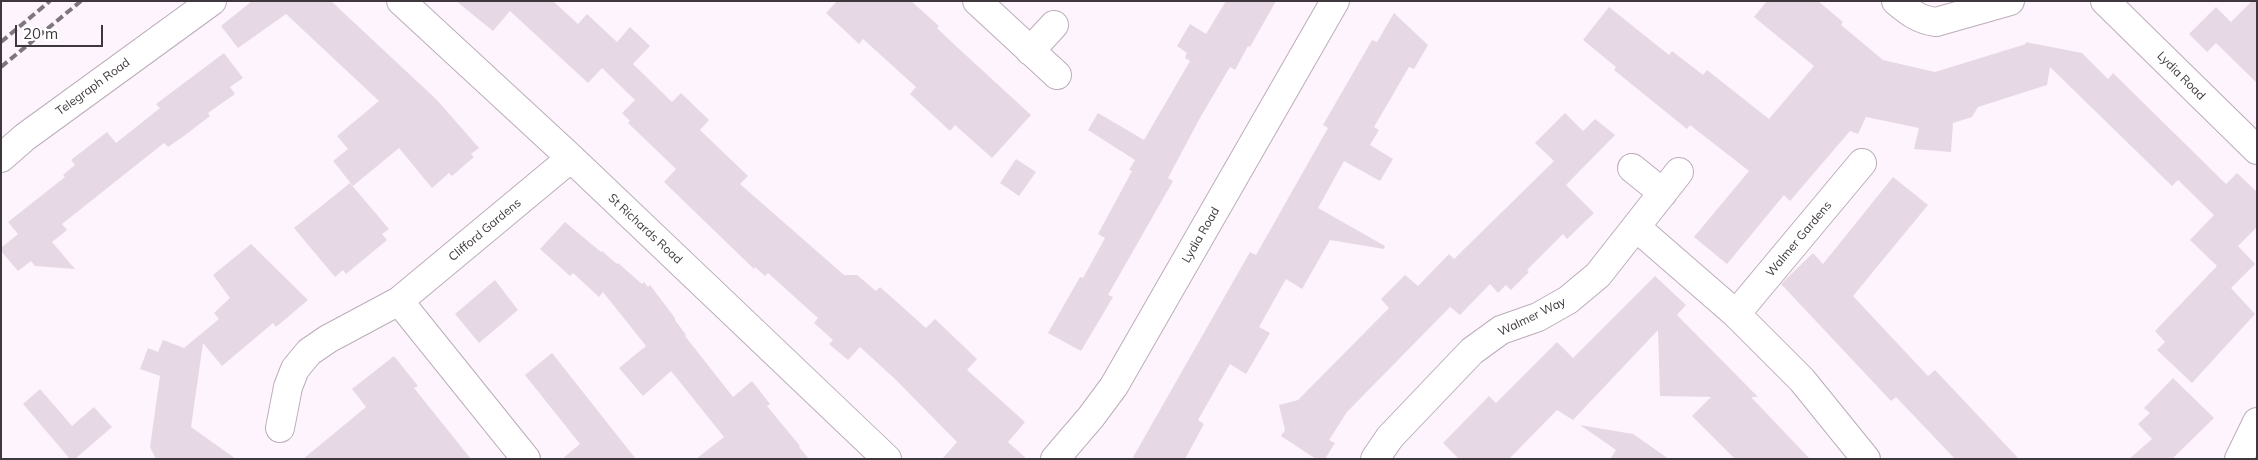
<!DOCTYPE html>
<html>
<head>
<meta charset="utf-8">
<style>
	body { margin:0 }
	#map { position:relative; width:2258px; height:460px; overflow:hidden; background:#fef4fd; font-family:Mulish,sans-serif }
	canvas { display:block }
	.frame { position:absolute; inset:0; border:2px solid #3e383e; pointer-events:none }
	.scale { position:absolute; left:15px; top:25px; width:88px; height:22px; box-sizing:border-box; border:2px solid #3e383e; border-top:0; padding-left:6px; font-size:15px; line-height:18px; white-space:nowrap; color:#3e383e; -webkit-text-stroke:4px #fff; paint-order:stroke }
</style>
</head>
<body>
<div id="map">
<canvas width="2258" height="460"></canvas>
<div class="frame"></div>
<div class="scale">20 m</div>
</div>
<script>
const g = document.querySelector('canvas').getContext('2d');
g.lineJoin = 'round';
function fill(path, color) { g.fillStyle = color; g.fill(path, 'evenodd'); }
function trace(path, color, width, dash) { g.strokeStyle = color; g.lineWidth = width; g.lineCap = dash ? 'butt' : 'round'; g.setLineDash(dash || []); g.stroke(path); }
function label(font, color, halo, rows, align = 'center') {
  g.font = font + ' Mulish,sans-serif'; g.lineWidth = 4; g.setLineDash([]); g.textBaseline = 'middle'; g.strokeStyle = halo; g.fillStyle = color; for (const [text, x, y, turn = 0] of rows) {
    g.save(); g.translate(x, y); g.rotate((+turn || 0) * Math.PI / 180); g.textAlign = isNaN(turn) ? turn : align; if (halo) g.strokeText(text, 0, 0); g.fillText(text, 0, 0); g.restore();
  }
}
fill(new Path2D(`
	M252,1h79l106,99 42,48 -8,6 3,3 -22,19 -3,-3 -17,15 -33,-40 -46,38 -20,-25 15,-12 -11,-13 42,-35 -93,-87 -48,34 -17,-22z
	M456,1h97l25,23 9,-10 30,28 13,-15 20,19 -17,18 39,38 9,-9 28,27 -9,10 48,46 -8,8 104,91h13l19,16 4,-4 46,41 9,-9 42,40 -10,11 58,52 -17,20 19,17h-85l15,-17 -62,-63 -35,-32 -12,13 -19,-16 4,-4 -19,-17 4,-5 -50,-45 -3,3 -10,-9 -1,2 -90,-87 12,-13 -48,-46 2,-2 -8,-8 13,-13 -33,-32 -14,15 -78,-72 -17,20z
	M837,1h74l28,25 -2,2 20,19 74,68 -39,43 -37,-33 -5,6 -40,-37 6,-7 -53,-48 -4,5 -33,-31z
	M1226,1h50l-26,46 -2,-1 -13,24 -5,-3 -29,49 -33,62 5,3 -65,114 5,2 -32,54 -33,-18 32,-56 3,1 22,-40 -7,-4 34,-63 -3,-1 6,-10 -47,-30 10,-17 46,27 46,-79 -5,-3 2,-5 -10,-7 13,-22 16,10z
	M1767,1h51l25,21 -2,3 42,35 52,12 91,-28 -1,-2 57,11 26,26 5,-6 113,111 11,-11 20,19v35l-19,19 17,18 -24,24 24,26 -63,69 -35,-33 8,-8 -10,-11 62,-65 -27,-26 24,-25 -36,-35 -6,6 -122,-119 -3,18 -69,22 -6,10 -19,6 -2,29 -37,-3 5,-21 -53,-11 -8,17 -8,-3 -60,70 -6,-6 -57,69 -33,-27 55,-66 -59,-46 -3,4 -73,-59 2,-3 -33,-27 26,-33 60,48 3,-4 31,24 4,-5 62,49 45,-53 -60,-49z
	M2252,1h5v82l-41,-40 -9,9 -18,-18 27,-27 15,15z
	M1394,13l34,32 -14,24 -5,-2 -35,60 5,3 -9,15 23,14 -13,22 -36,-20 -26,47 67,38 -1,3 -54,-9 -28,49 -16,-10 -27,48 11,6 -24,41 -16,-10 -32,56 6,4 -19,35h-53l118,-207 6,3 72,-127 -5,-3 49,-85 5,2z
	M224,53l19,25 -13,9 5,7 -27,19 2,3 -26,20 -16,11 -4,-4 -102,81 5,6 -15,12 23,27 -40,-3 -4,-5 -13,10 -17,-20v-3l17,-14 -10,-12 57,-45 -2,-2 12,-10 -4,-5 36,-28 9,11 44,-35 -4,-4z
	M1565,113l18,18 12,-12 20,16 -49,50 28,28 -27,26 -4,-5 -36,36 2,2 -18,18 -5,-5 -8,8 -8,-9 -30,31 -10,-8 -103,105 -18,28 6,3 -10,16h-9l-35,-23 4,-6 -6,-25 19,-5 91,-92 -8,-9 24,-24 13,11 31,-32 5,5 100,-98 -19,-18z
	M1016,159l20,13 -17,24 -19,-13z
	M1893,177l35,28 -75,91 75,80 7,-6 84,89h-64l-59,-62 -5,4 -110,-117 32,-31 10,11z
	M350,183l39,46 -7,5 5,6 -41,34 -3,-4 -8,7 -41,-49z
	M565,222l36,30 1,-1 15,13 1,-1 24,21 2,-2 4,5 2,-2 25,33v2l11,15 -1,1 48,61 19,-16 18,23 -3,2 33,40 -1,1 10,12h-113l28,-22 -53,-66 -28,25 -24,-28 27,-22 -43,-54 -4,5 -26,-24 -3,3 -30,-27z
	M251,244l57,56 -32,27 -3,-4 -51,43 -19,-23 -12,84 45,32h-80l-6,-12 10,-71 -20,-7 8,-21 10,4 5,-12 21,8 35,-29 -5,-6 16,-15 -17,-23z
	M1655,276l31,29 -9,10 81,82h-7l59,62h-75l-43,-43 19,-19 -51,-1 -2,-66 -85,90 -16,-10 -48,49h-50l-16,-16 46,-47 7,7 61,-61 16,16z
	M495,280l23,30 -39,33 -24,-29z
	M552,353l68,86 16,20h-74l18,-15 -55,-69z
	M394,356l24,30 -4,2 57,71h-168l63,-52 -14,-18z
	M2173,378l41,40 -42,41h-43l23,-20 -14,-15 12,-11 -6,-5z
	M40,389l32,37 22,-19 18,20 -37,32h-5l-47,-55z
	M1580,425l53,9 36,25h-59l6,-9z`), '#e7d8e6');
const minor = new Path2D(`
	M401,1l170,157 316,301
	M977,1l80,74
	M1896,1c13,11 23,19 40,21l74,-21
	M2105,1l152,149
	M1030,51l24,-26
	M1,158l24,-21 187,-136
	M1632,168l31,25
	M1637,228l99,86 66,66 64,79
	M399,301l127,158
	M1736,314l126,-151
	M280,428l8,-41 7,-18 14,-17 19,-13 71,-38 172,-143
	M1055,459l36,-42 23,-31 221,-385
	M1375,459l15,-22 82,-86 29,-21 37,-13 30,-17 30,-25 81,-103
	M2239,459l18,-37`);
trace(minor, '#bbadba', 30);
trace(minor, '#fff', 28);
trace(new Path2D(`
	M1,42l49,-41
	M1,67l80,-66`), '#7d767d', 4, [8, 4]);
label('12px', '#3e383e', '#fff', [
	["Lydia Road",2181,76,45],
	["Telegraph Road",93,87,-36],
	["St Richards Road",645,229,43],
	["Clifford Gardens",485,230,-40],
	["Lydia Road",1201,235,-60],
	["Walmer Gardens",1799,239,-50],
	["Walmer Way",1532,317,-26]
]);
</script>
</body>
</html>
